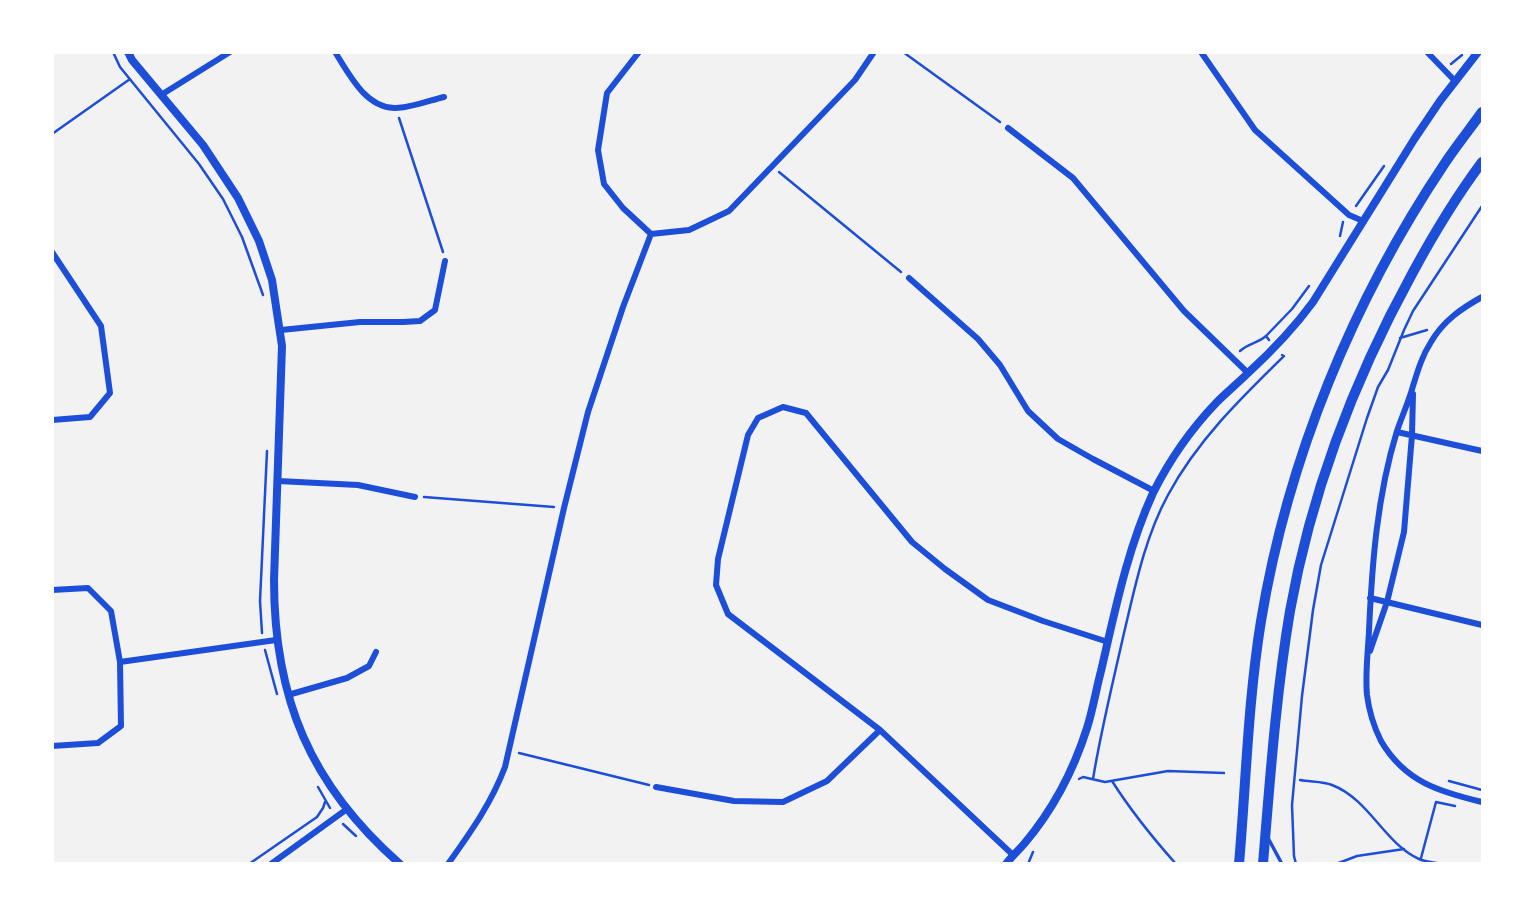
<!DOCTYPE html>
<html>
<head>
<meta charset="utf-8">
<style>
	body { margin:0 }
	#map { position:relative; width:1535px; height:916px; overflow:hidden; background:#f2f2f2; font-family:Jost,sans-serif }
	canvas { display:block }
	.frame { position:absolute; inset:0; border:54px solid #fff; pointer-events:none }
</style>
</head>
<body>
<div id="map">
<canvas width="1535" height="916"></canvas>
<div class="frame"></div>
</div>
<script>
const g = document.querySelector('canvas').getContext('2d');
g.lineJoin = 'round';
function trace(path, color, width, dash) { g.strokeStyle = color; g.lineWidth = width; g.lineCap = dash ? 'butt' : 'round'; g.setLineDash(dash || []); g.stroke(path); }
trace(new Path2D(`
	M113,52l7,15 79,97 24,35 19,38 21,58
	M903,52l97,70
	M1451,64l11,-9
	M399,118l44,134
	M52,134l78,-55
	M779,172l122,100
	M1356,206l28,-40
	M1340,236l3,-14
	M1400,338l27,-8
	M1269,340l-3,-4 26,-27 17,-23
	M1240,351c7,-7 18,-8 26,-15
	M424,497l130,10
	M262,633l-2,-32 7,-150
	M265,650l12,44
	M519,753l130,32
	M1079,779l4,-2 22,5 63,-11 56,2
	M1093,779c8,-49 20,-97 31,-146 11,-46 21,-96 44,-138 29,-54 72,-96 116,-139l-2,-1
	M1300,780c10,2 23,1 32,5 37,14 53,59 87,74 7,3 15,3 22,5
	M1112,781c19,30 40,56 64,83
	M1449,781l33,9
	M318,787l12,21
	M343,824l13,12
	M1421,858l15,-56 19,4
	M249,864l68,-47 6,-9 2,-6
	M1028,864l5,-12
	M1296,864l-2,-8 -2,-51 10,-109 11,-86 8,-45 46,-147 11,-31 10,-17 16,-40 9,-19 69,-105
	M1336,864l21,-8 47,-7`), '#1d4ed8', 2.5);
trace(new Path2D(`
	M1268,838l14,26`), '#1d4ed8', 3.5);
trace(new Path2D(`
	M335,52c14,22 30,55 59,56 13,1 37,-8 50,-11
	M639,52l-32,41 -9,57 6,34 19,24 28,26 38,-4 40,-19 126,-131 19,-28
	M1201,52l54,78 94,85 14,6
	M1427,52l28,29
	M161,95l69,-43
	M1008,128l65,50 111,133 64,62
	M52,252l49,74 9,67 -20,24 -38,3
	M909,278l69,61 22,26 28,46 30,28 35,20 61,32
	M1482,297c-20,11 -39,24 -51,45 -9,14 -13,28 -18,44 -4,15 -11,30 -16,45 -20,65 -25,133 -28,200 -1,21 -4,43 -2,64 2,16 7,32 14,46 24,41 59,51 101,61
	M281,330l79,-8h43l17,-1 15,-11 10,-49
	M1397,432l85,19
	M278,481l80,4 57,12
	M52,590l36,-2 23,23 9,51 1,64 -23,17 -46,3
	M1370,598l112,27
	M1370,651l17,-49 17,-70 8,-97 1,-41
	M120,662l156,-22
	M288,695l59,-17 22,-12 7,-14
	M656,787l78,14 49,1 44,-21 53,-51
	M1013,855l-133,-125 -152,-116 -12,-29 2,-26 30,-124 10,-17 25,-11 23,6 106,129 33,27 43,31 55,21 65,21
	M271,864l76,-55
	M448,864c22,-31 43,-60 57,-97l59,-259 24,-96 35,-105 28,-73`), '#1d4ed8', 6);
trace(new Path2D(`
	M128,52l4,8 71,85 35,53 21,43 13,39 10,66 -8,234c0,118 36,205 126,284
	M1006,864c5,-7 12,-13 18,-20 28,-33 50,-75 63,-116 6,-19 9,-38 14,-57 14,-60 26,-121 52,-178 16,-32 39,-65 64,-91 10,-10 21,-19 31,-29 24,-22 46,-45 65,-71l102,-164 25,-37 38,-49`), '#1d4ed8', 8);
trace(new Path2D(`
	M1239,864c7,-81 9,-163 22,-243 27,-163 92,-321 184,-458 11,-17 25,-34 37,-51
	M1263,864c7,-85 13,-170 27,-253 21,-118 65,-233 122,-337 21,-39 44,-77 70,-112`), '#1d4ed8', 10);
</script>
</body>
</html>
